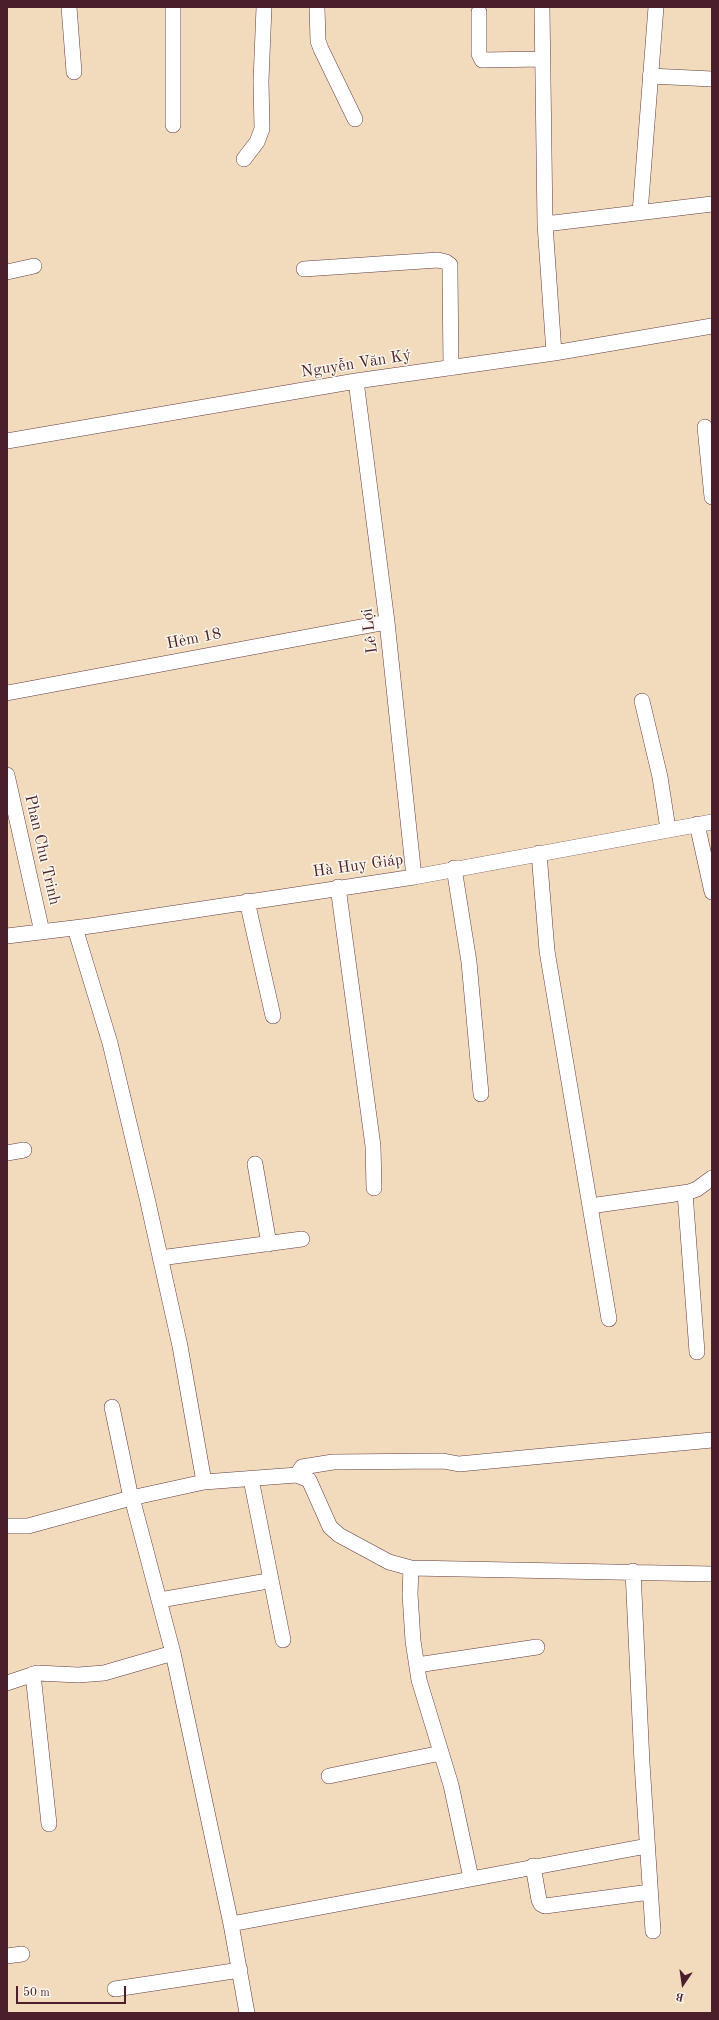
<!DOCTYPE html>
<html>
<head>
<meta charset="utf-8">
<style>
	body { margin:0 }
	#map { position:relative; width:719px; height:2020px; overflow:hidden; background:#f2dbbc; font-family:"Old Standard TT",serif }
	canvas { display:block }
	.frame { position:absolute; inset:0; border:8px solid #4a1f2b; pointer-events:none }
	.north { position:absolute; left:663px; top:1964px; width:40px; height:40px; -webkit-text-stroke:3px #fbf7ec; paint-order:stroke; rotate:193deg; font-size:11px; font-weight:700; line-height:16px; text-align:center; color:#4a1f2b }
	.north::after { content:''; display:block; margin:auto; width:14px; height:18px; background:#4a1f2b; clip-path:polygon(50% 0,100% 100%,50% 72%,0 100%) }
	.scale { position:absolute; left:16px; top:1986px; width:110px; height:18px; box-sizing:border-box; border:2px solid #4a1f2b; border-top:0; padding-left:5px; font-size:12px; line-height:14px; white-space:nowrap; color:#4a1f2b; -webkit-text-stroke:3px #fbf7ec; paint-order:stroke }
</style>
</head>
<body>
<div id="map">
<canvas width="719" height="2020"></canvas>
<div class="frame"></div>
<div class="north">B</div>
<div class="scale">50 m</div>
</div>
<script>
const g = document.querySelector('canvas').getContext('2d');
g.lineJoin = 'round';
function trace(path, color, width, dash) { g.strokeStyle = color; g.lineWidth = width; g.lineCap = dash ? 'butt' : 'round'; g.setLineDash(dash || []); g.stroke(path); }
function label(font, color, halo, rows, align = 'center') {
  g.font = font + ' "Old Standard TT",serif'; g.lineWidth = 3; g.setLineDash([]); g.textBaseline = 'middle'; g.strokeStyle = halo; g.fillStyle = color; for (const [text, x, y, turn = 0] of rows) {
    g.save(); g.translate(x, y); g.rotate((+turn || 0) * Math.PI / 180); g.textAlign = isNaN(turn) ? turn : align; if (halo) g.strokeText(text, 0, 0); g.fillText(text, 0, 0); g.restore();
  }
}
const street = new Path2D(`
	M69,7l5,65
	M173,7v118
	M317,7l1,34 3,8 34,70
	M542,7l3,217 167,-20
	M479,12v42l3,6 60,-1
	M650,76l62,3
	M244,159l13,-17 5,-13 -1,-48 3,-74
	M640,213l16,-206
	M545,224l9,129
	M304,269l134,-9 8,2 4,3v7l1,96
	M7,272l27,-6
	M356,381l31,241 27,255
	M705,427l7,70
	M7,441l349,-60 198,-28 158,-27
	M7,693l380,-71
	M642,701l18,76 8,52
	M7,775l35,157
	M697,824l15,68
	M539,853l8,98 62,368
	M454,868l15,94 12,132
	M338,887l35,259 1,42
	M247,901l26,115
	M75,928l35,115 37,155 33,148 24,136
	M7,936l83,-10 324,-49 298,-55
	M7,1153l17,-3
	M255,1164l14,80
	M685,1193l12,159
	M590,1206l99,-14 8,-3 15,-11
	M160,1258l142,-19
	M112,1407l19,91
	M297,1475l5,-8 31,-5 110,-1 16,3 253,-24
	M251,1479l32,161
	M132,1498l41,155 58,271 16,89
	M7,1526h21l103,-28 73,-16 93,-7 12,5 21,47 9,8 50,27 22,6 301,6
	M411,1568l-1,26 3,47 6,39 32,105 20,93
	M633,1571l9,192 11,168
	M160,1600l102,-18
	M417,1665l120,-18
	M33,1674l16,150
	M7,1683l30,-10 41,2 26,-2 69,-20
	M329,1776l112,-23
	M533,1866l6,34 2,4 4,2 105,-14
	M231,1924l416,-78
	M7,1956l15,-2
	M115,1989l125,-19`);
trace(street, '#633b41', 16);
trace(street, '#fff', 15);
label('16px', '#4a1f2b', '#fbf7ec', [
	["Nguyễn Văn Ký",356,364,-9],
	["Lê Lợi",370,631,-97],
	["Hẻm 18",194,639,-11],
	["Phan Chu Trinh",42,850,77],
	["Hà Huy Giáp",358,866,-8]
]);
</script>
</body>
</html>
